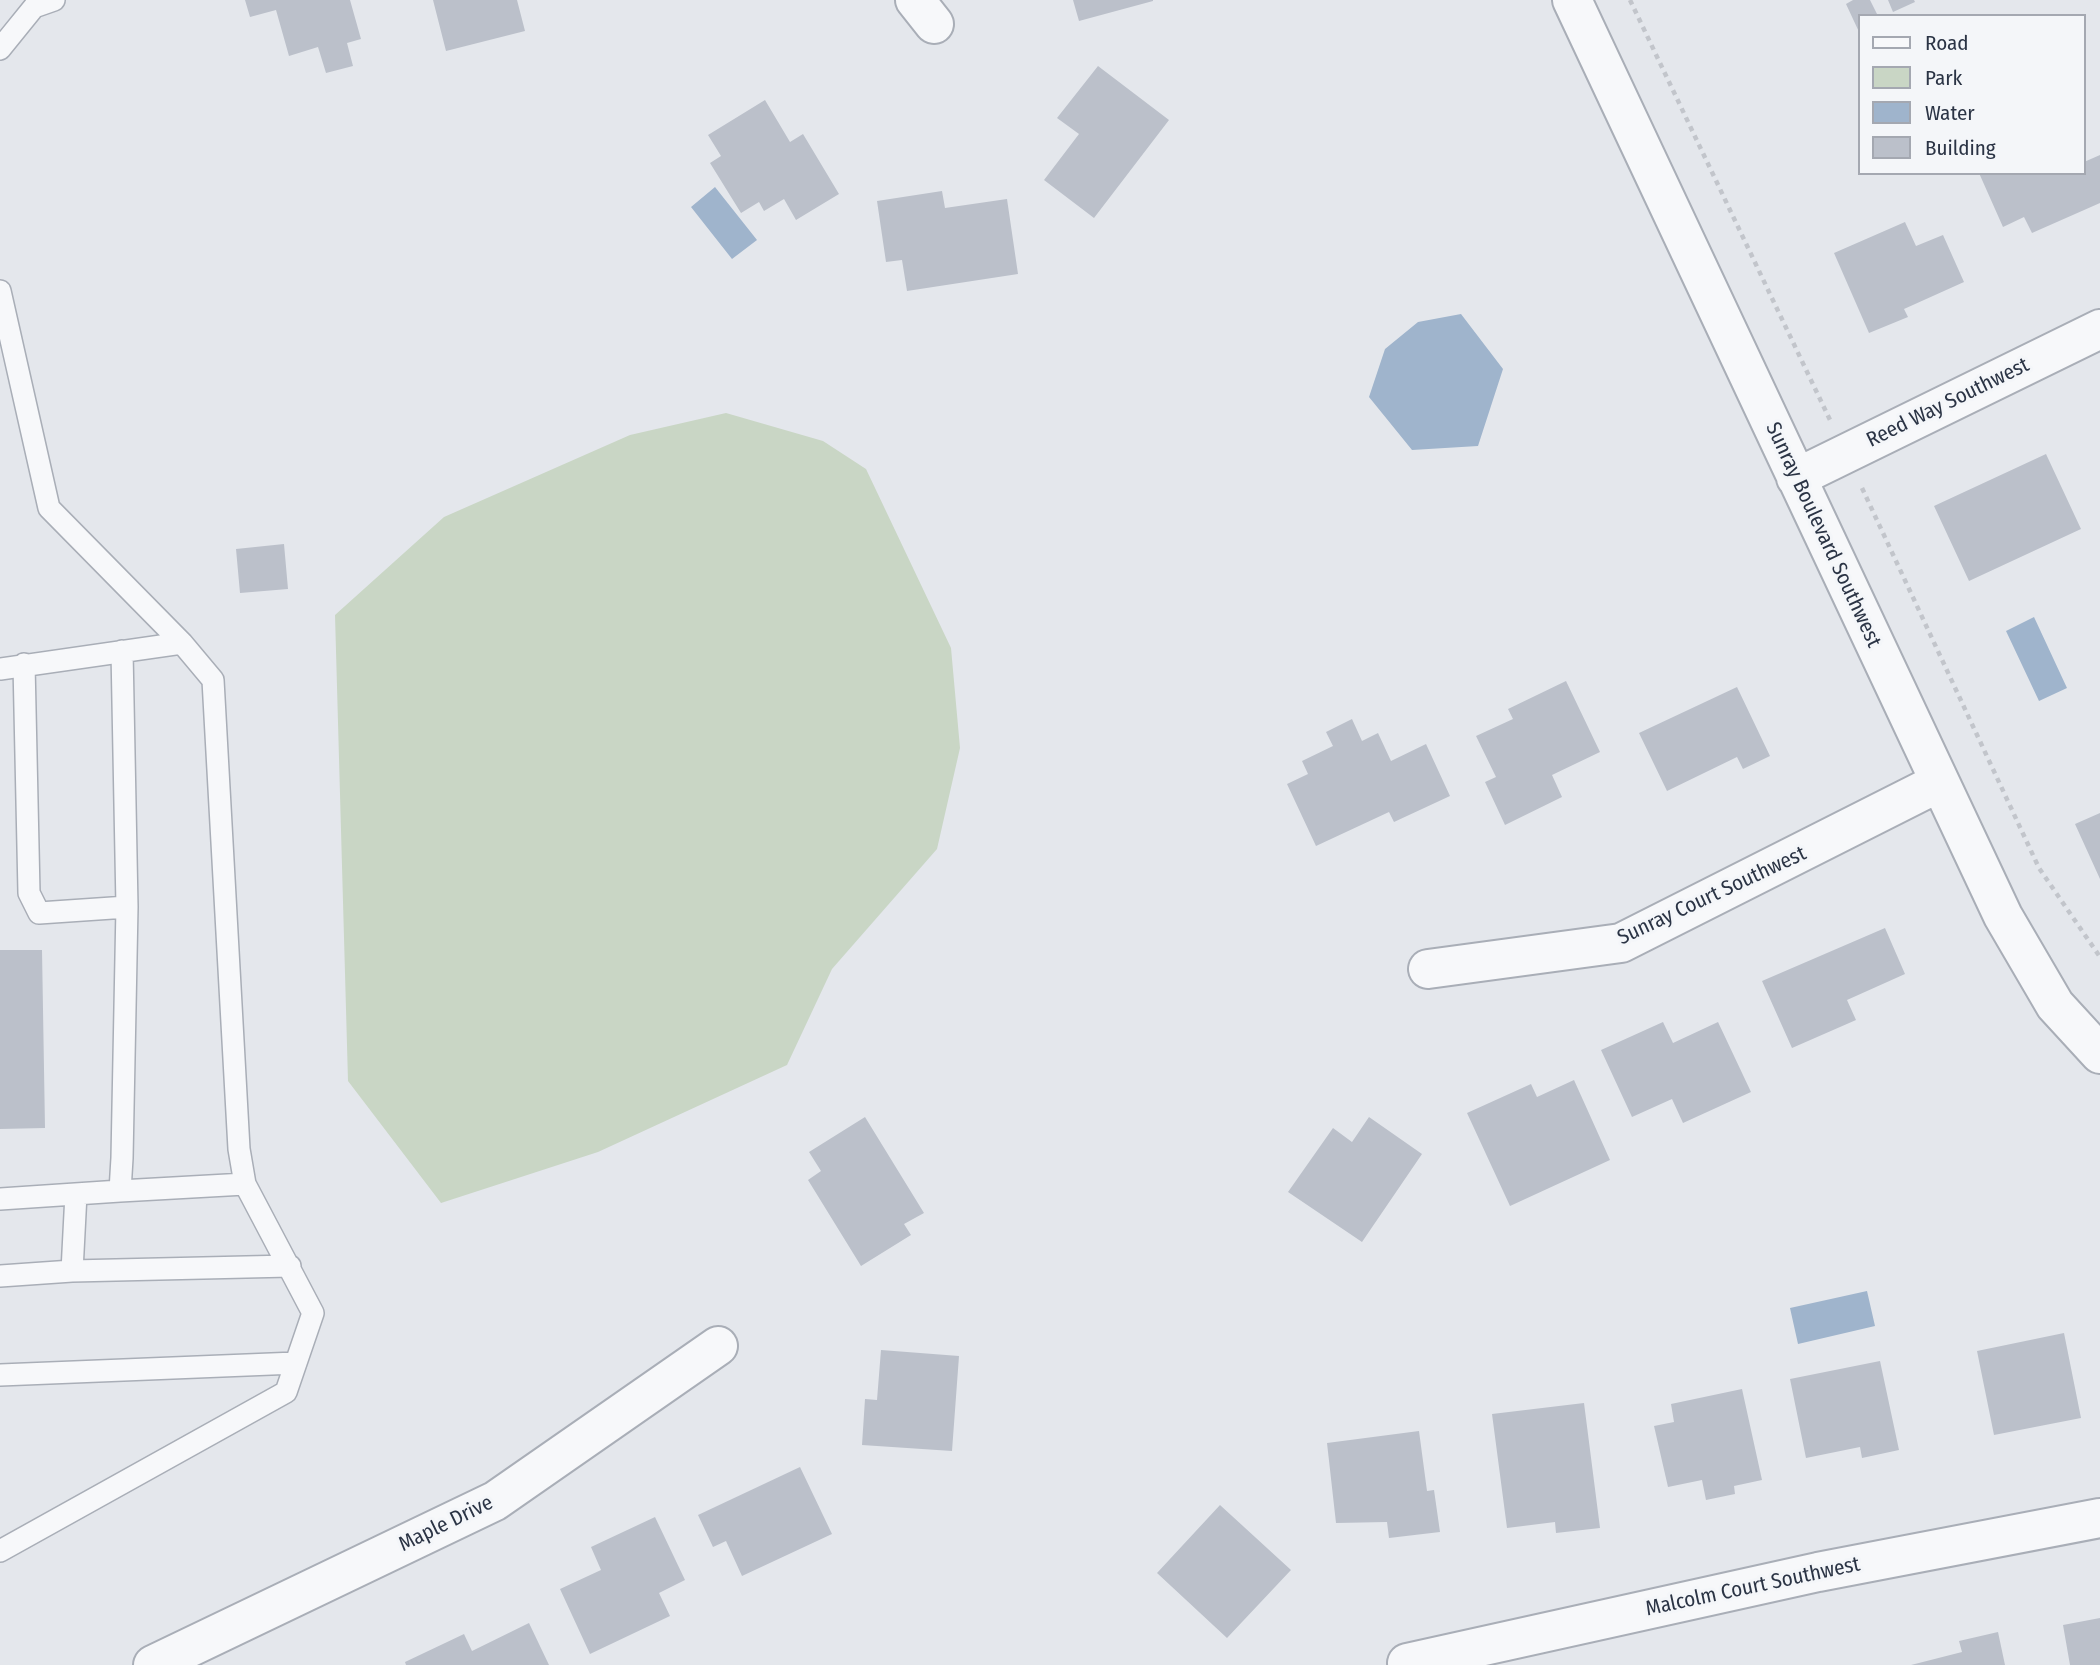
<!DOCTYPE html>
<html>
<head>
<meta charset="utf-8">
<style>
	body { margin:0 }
	#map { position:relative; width:2100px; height:1665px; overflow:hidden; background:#e4e7ec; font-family:"Fira Sans Condensed",sans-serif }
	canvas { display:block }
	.legend { position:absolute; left:1858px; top:14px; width:228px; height:161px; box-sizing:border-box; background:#f4f6f9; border:2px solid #a4a8b1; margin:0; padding:9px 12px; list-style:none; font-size:21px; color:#2b3445 }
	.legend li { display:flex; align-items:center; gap:14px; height:35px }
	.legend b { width:35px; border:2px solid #a4a8b1 }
</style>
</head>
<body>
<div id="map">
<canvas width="2100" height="1665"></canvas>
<ul class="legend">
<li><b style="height:9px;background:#f7f8fa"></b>Road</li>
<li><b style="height:19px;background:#c9d6c5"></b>Park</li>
<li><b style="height:19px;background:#9fb4cc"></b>Water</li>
<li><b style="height:19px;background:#bbc0ca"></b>Building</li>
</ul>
</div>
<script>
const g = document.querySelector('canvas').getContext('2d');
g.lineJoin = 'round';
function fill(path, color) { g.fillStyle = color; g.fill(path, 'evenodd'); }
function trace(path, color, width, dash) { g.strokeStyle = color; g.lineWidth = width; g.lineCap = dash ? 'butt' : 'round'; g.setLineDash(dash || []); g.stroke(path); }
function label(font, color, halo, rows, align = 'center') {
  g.font = font + ' "Fira Sans Condensed",sans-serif'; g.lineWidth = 6; g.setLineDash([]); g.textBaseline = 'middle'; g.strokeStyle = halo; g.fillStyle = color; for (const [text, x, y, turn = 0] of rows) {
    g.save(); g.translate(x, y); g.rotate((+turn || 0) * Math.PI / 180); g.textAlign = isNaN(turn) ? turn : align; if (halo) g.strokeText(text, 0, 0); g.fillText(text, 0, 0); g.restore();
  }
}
fill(new Path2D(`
	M726,413l97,28 43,28 85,179 9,100 -23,101 -105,120 -45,96 -189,87 -157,51 -93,-122 -13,-466 109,-98 186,-82z`), '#c9d6c5');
fill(new Path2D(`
	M715,187l42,53 -25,19 -41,-52z
	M1461,314l42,55 -25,77 -66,4 -43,-53 16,-48 33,-27z
	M2034,617l33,71 -28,13 -33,-70z
	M1867,1291l8,35 -77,18 -8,-36z`), '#9fb4cc');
fill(new Path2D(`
	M245,0h105l11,39 -14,4 6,23 -27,7 -8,-26 -29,9 -13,-46 -26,7z
	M433,0h84l8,31 -79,20z
	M1073,0h80v1l-74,20z
	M1853,0h17l8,16h-18v18l-14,-30z
	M1888,0h26l1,2 -22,10z
	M1098,66l71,54 -75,98 -50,-38 35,-46 -22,-16z
	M765,100l25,42 13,-8 36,60 -43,26 -12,-21 -20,12 -5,-9 -18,11 -31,-50 11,-7 -13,-21z
	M2100,155v48l-68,30 -8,-16 -21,10 -24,-54h105v-11z
	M942,191l3,17 62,-9 11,75 -111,17 -5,-31 -16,2 -9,-61z
	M1905,222l11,24 27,-11 21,47 -60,27 4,8 -39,16 -35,-80z
	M2046,454l35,75 -112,52 -35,-75z
	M284,544l4,45 -48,4 -4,-44z
	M1566,681l34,71 -48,23 10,22 -57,28 -20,-43 11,-5 -20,-41 37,-17 -5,-10z
	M1737,687l33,69 -27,13 -6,-12 -70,34 -28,-58z
	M1352,719l10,22 16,-8 13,28 35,-17 24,52 -56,26 -5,-10 -73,34 -29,-62 21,-10 -6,-13 31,-15 -7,-14z
	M2100,813v66l-25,-55z
	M1885,928l20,46 -58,26 9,20 -64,28 -30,-67z
	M0,950h42l3,178 -45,1z
	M1663,1022l10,21 45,-21 33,70 -68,31 -11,-24 -40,18 -31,-67z
	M1574,1080l36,80 -100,46 -43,-93 64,-29 6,13z
	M865,1117l59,96 -20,11 7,11 -50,31 -53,-86 13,-9 -12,-19z
	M1369,1117l53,37 -60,88 -74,-50 45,-64 19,14z
	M2064,1333l17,85 -87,17 -17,-84z
	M881,1350l78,6 -7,95 -90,-6 3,-46 12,1z
	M1880,1361l19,89 -37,8 -2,-11 -54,11 -16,-79z
	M1742,1389l20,91 -28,6 1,8 -29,6 -4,-20 -34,7 -14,-61 20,-4 -3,-18z
	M1584,1403l16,125 -44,5 -1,-11 -48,6 -15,-114z
	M1419,1431l8,60 7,-1 6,42 -51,6 -2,-16 -51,1 -9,-80z
	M800,1467l32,67 -90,42 -16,-35 -13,6 -15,-32z
	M1220,1505l71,65 -64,68 -70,-65z
	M655,1517l30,63 -26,13 11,23 -80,38 -30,-65 41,-19 -10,-23z
	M2100,1618v47h-30l-7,-40z
	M529,1623l20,42h-143l-1,-3 59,-28 8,17z
	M1998,1632l7,33h-94l51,-13 -3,-11z`), '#bbc0ca');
const service = new Path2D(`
	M0,49l34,-42 20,-7
	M0,291l49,217 133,135 31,37 26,469 6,35 68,129 -27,79 -286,159
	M122,651l5,256
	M0,669l182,-26
	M120,1191l125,-7
	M0,1199l120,-8 2,-33 5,-251 -88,6 -10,-20 -5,-229
	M72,1271l218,-5
	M0,1276l72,-5 4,-77
	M0,1375l296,-12`);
const minor = new Path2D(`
	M915,0l19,24
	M1572,0l431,916 52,89 45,49
	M1796,478l304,-149
	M1428,969l193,-26 319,-161
	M1407,1663l411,-91 282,-54
	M153,1665l342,-164 223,-155`);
trace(service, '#a9aeb7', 24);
trace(minor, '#a9aeb7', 42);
trace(new Path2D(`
	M1630,0l200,420
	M1862,488l177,380 61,89`), '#c2c5cb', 4.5, [5, 5]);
trace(service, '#f7f8fa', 21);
trace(minor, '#f7f8fa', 38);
label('21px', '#2b3445', '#f4f6f9', [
	["Reed Way Southwest",1948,403,-26],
	["Sunray Boulevard Southwest",1823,535,65],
	["Sunray Court Southwest",1712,896,-25],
	["Maple Drive",446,1524,-26],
	["Malcolm Court Southwest",1753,1587,-12]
]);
</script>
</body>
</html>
